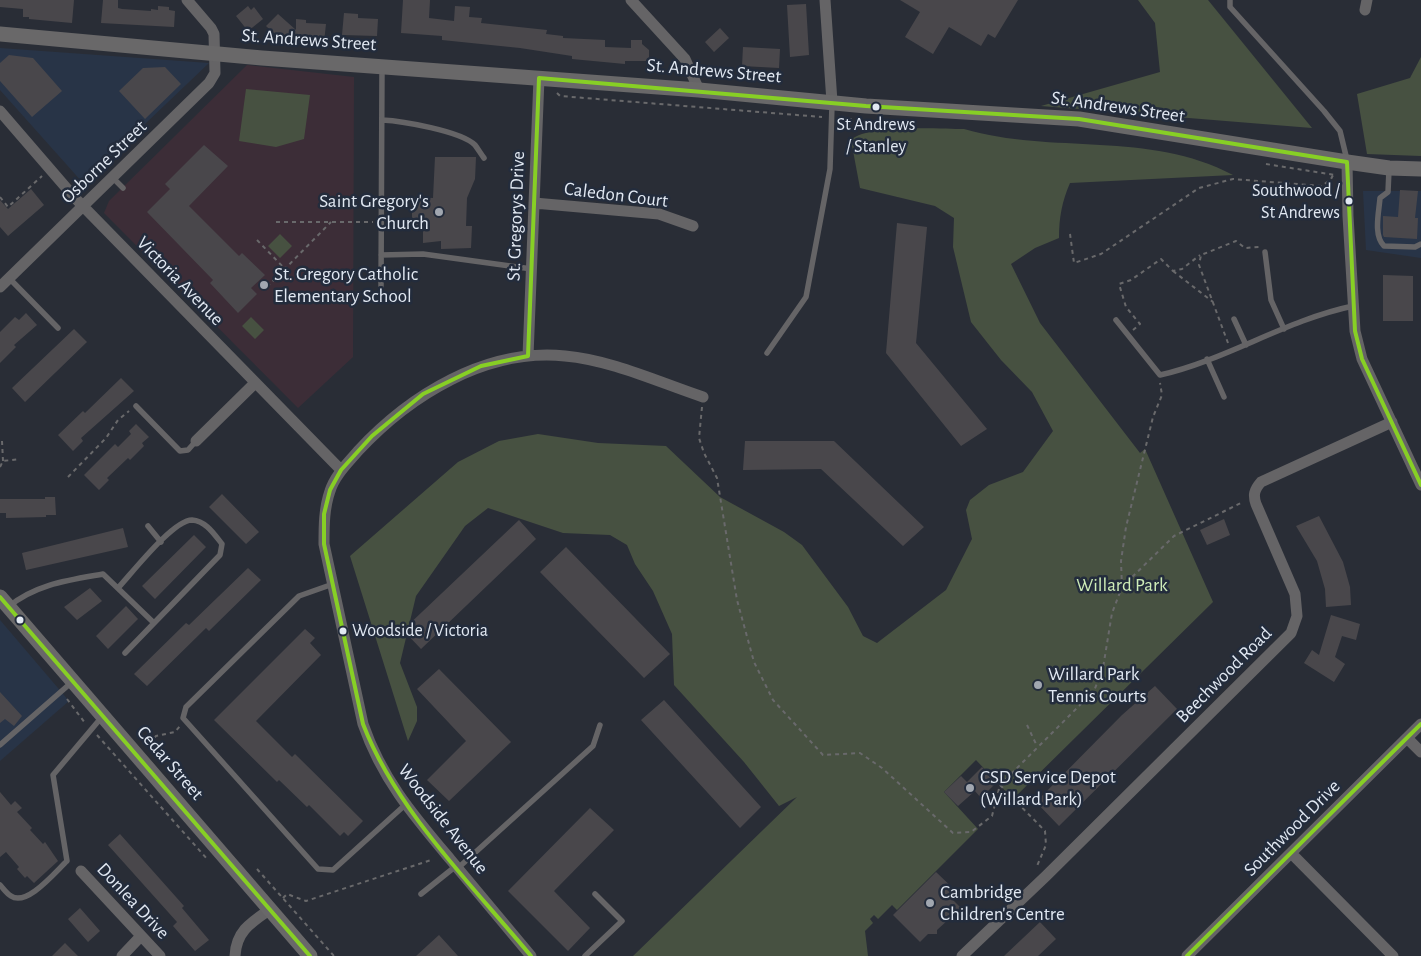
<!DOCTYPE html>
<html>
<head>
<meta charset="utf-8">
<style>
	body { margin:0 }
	canvas { display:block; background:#292d36 }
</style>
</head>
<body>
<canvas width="1421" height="956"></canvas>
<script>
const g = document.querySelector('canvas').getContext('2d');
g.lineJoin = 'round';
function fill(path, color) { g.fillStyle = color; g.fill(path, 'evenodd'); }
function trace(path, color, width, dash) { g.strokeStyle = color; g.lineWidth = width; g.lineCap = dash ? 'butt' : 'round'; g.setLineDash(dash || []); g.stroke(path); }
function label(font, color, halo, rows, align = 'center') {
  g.font = font + ' "Alegreya Sans",sans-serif'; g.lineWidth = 5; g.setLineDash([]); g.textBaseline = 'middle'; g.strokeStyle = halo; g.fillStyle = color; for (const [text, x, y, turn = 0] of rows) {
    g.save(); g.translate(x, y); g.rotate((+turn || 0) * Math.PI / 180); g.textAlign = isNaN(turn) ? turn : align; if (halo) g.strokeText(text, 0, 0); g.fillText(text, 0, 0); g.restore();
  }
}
fill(new Path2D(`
	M0,48l209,15 -126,120 -83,-93z
	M1363,191h58v67l-55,-8z
	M0,620l69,81 -69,60z`), '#283447');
fill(new Path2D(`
	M247,65l107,12 -1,280 -55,51 -194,-195 5,-12z`), '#3c2d37');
fill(new Path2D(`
	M1138,0h70l104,128 -271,-22 119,-34 -5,-49z
	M1421,57v99l-54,-2 -10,-60 53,-16z
	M246,89l64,6 -6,44 -28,8 -37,-6z
	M964,129c89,26 184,1 269,46l-163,8c-8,18 -11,35 -11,55l-24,10 -24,16 29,59 100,130 5,-4 68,153 -200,197 -37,-39 -32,32 34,37 -81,81 -5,-5 -14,14 -4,-4 -4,4 3,4 -8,8 3,25h-235l164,-159 -18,9 -35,-44 -70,-77 -2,-51 -19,-43 -18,-27 -8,-19 -17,-10 -47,-2 -75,-25 -23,18 -49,70 -16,67 17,44v14l-9,20 -58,-185 108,-94 41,-21 39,-7 60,9 68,3 54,51 64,35 18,13 46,62 15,29 14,7 69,-53 26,-51 -6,-29 4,-10 19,-15 34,-13 30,-41 -21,-39 -31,-32 -30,-38 -18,-75 1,-29 -19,-12 -75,-18 -9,-48c16,-16 89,-11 113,-11z
	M280,234l12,12 -12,12 -12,-12z
	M251,317l13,13 -9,9 -13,-13z`), '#475141');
fill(new Path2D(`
	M0,0h74l-2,23 -43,-4v-2h-6v-8l-23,-2z
	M103,0h15v8l4,1 29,2v-2l7,1v-4l11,1v3l6,1 -1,16 -73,-4z
	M403,0h27l-1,18 25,3 1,-15 15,1 -1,10 13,1 -1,5 66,7 -1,4 17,2v2l42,2v7l26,1v-8h11v4l7,6v11h-24v3l-53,-5v-3l-52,-8 -78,-8v-4l-41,-3z
	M900,0h118l-23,38 -7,-4 -7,12 -32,-19 -16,27 -28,-17 15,-25z
	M806,4l3,51 -19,2 -3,-52z
	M248,6l3,4 3,-3 9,12 -15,12 -12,-15z
	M344,13l14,1v4l20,1 -1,17 -35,-1z
	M278,14l18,16v-11l10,1v3l20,1 -2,18 -46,-5 -12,-11z
	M720,28l9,10 -15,14 -9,-10z
	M743,47l37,2 -1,19 -37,-2z
	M9,55l24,3 29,33 -30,26 -32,-36v-18z
	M165,67l16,17 -36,35 -26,-28 24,-23z
	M204,145l24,21 -39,40 50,50 3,-3 23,22 -14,13 6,6 -19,19 -28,-30 3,-3 -66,-68 23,-23 -5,-5z
	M435,157h41l-1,22 -8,19 -1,28h6l-1,22 -30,1v-8l-18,2v-18h-11v-28l21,1z
	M31,189l13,16 -36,31 -8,-9v-27l8,9z
	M1400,190l18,1 -3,27h3l-1,21 -33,-2 -1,-2v-19l15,1z
	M897,223l30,4 -11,116 71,86 -26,17 -75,-93z
	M1383,275l30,1v45h-30z
	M26,313l11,12 -23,20 2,2 -16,16v-31l15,-15 4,3z
	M74,329l13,13 -62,60 -13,-14z
	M121,378l13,13 -53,47 2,3 -10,10 -15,-16 25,-24 2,2z
	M136,424l13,13 -7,6 2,3 -14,14 -2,-2 -21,20 2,2 -10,10 -15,-15 31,-31 3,3 13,-13 -2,-3z
	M745,441h89l90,86 -21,19 -82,-77 -78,1z
	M222,494l37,38 -13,12 -37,-37z
	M45,497h10l1,18h-10v2l-40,1v-5h-6v-14h45z
	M1319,516l24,46 7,25 1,18 -25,2 -1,-18 -8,-28 -21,-35z
	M1224,519l6,16 -23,10 -7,-15z
	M519,520l17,19 -115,110 -18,-19z
	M123,528l5,19 -102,23 -4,-17z
	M194,535l12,12 -51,52 -13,-13z
	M566,547l104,107 -26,24 -104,-106z
	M248,568l13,12 -52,51 -3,-3 -59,58 -13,-12 52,-51 3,2z
	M90,588l12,13 -25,19 -13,-13z
	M126,606l12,13 -30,30 -12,-13z
	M1331,615l29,9 -4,16 -14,-4 -7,21 10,7 -11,18 -30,-19 8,-13 7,5z
	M305,629l10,9 -5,5 11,12 -65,66 36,36 3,-3 68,67 -15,15 -4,-4 -4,4 -31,-31 -2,2 -28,-27 -2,2 -63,-62z
	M439,669l72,73 -62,59 -22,-21 39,-39 -49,-52z
	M1155,686l22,23 -118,117 -23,-24 86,-87z
	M0,692l22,24 -8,10 -9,-7 -5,4z
	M664,700l97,107 -21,21 -99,-108z
	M982,767l15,15 -16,16 -6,-7 -17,15 -14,-14 17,-16 6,6z
	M0,792l11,13 4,-4 7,7 -5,4 15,16 -2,2 13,14 2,-2 13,19 -24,22 -7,-7 -2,2 -8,-9 2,-2 -13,-15 -6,5z
	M590,808l24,22 -60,61 36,37 -22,23 -60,-60z
	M120,834l64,72 -2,2 27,32 -14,11 -22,-25 4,-4 -69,-77z
	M936,872l22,21 -6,6 9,9 -24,22v4h-9l-8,8 -27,-27z
	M80,908l20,23 -12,11 -20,-23z
	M1040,922l16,17 -18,17h-34z
	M439,935l19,21h-42z
	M65,943l13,13h-26z`), '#49474b');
trace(new Path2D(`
	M557,93l3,3 262,21
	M840,118l15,2
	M1266,164l69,11
	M0,197l8,10 34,-31
	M276,222h97
	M1070,234l4,29 27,-9 98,-66 34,-9 89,7 9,-7 2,-4
	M257,240l28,29
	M1173,271l40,31
	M267,287l64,-65
	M1133,330l7,-6 -14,-17 -7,-23 12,-4 30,-21 12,12 9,-2 18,-14
	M1228,343l-29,-78 2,-10 35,-14 9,7 14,-1
	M702,407l-3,31 5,15 13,25 20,122 17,62 19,38 50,55 37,-2 22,15 71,65 18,-1 21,-16 8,-31 94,-94 9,-23 9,-55 10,-26 52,-51 69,-34
	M2,441l1,20
	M0,467l3,-6 17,-2
	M68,477l38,-39 12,-18 11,-9
	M1122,587l-1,-26 5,-34 27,-110 9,-22 -2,-12
	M67,699l18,24
	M1027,725l10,21
	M97,735l111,125
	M149,743l7,-7 19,-4 5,-6
	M1000,785l45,46 1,14 -9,21
	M257,869l77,87
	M283,898l4,-4 19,7 125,-41`), '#69696b', 2, [4, 4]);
trace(new Path2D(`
	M1230,0v7l94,104 16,20 7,29
	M382,120c20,1 79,11 93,25 3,4 6,9 9,13
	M1389,170l-1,22 -8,6c-1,14 -7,37 4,48l31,1 6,-3
	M112,177l11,11
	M1265,252l6,48 13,29
	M381,255l42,-1 109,15
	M9,278l49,50
	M381,290l1,-222
	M1234,319l12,26
	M1116,320l44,55c66,-15 126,-55 193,-69
	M767,353l39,-56 24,-128 2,-64
	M1207,359l17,38
	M136,406l44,45 8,-1 8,-9
	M148,526l13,16
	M333,584l-34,12 -113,111 -3,11 135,151 15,1 72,-65
	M118,588c14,-15 55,-68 74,-68 14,1 22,14 30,24l-2,11 -95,98
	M8,607c28,-23 61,-27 95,-33l51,49
	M0,745l72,-63
	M458,868l135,-122 7,-21
	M0,885c3,3 7,9 11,11 16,11 45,-25 56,-35l-14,-86 48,-57
	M421,894l35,-28
	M585,956l37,-35 -27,-27`), '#656466', 5.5);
trace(new Path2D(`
	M631,0l54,59 14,31
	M825,0l7,102
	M1365,10l2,-10
	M0,111l75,87 266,272
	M1347,162l1,54 7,115 7,28 59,126
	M534,203l125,11 34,12
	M0,287l209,-204 6,-10 -1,-39 -3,-6 -24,-28
	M528,356l11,-278
	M196,441l59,-58
	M1407,738l14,14
	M1291,853l102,103
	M81,871l79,85
	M122,956l19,-20
	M235,956c1,-24 15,-33 34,-46
	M531,956c-27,-32 -54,-65 -81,-97 -37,-44 -68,-80 -87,-135l-39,-180c0,-18 0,-36 6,-53 5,-16 18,-28 28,-40 52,-56 128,-103 207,-95 46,4 93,26 138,41
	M962,956l84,-80 245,-243 6,-17 -2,-22 -39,-90c-3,-9 -2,-14 5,-22l131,-60
	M1187,956l234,-232`), '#656466', 11);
trace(new Path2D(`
	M0,34l262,24 437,32 167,16 213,13 268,43 42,6 32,1
	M0,597l310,359`), '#696869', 15);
trace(new Path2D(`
	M0,597l310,359
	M531,956c-59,-71 -135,-146 -168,-232l-39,-180v-30l6,-24 11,-20 31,-34 51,-42 58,-28 47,-10 11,-278 327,28 213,13 268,43 8,169 7,28 59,126
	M1187,956l234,-232`), '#87cf25', 4);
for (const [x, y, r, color] of [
	[876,107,4.5,"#e1e8f2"],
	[1349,201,4.5,"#e1e8f2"],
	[439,212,5,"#a1a7b0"],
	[264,285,5,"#a1a7b0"],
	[20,620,4.5,"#e1e8f2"],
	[343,631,4.5,"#e1e8f2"],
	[1038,685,5,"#a1a7b0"],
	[970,788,5,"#a1a7b0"],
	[930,903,5,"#a1a7b0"]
]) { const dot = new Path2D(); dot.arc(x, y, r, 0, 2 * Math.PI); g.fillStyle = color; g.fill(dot); trace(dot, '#232c3c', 2); }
label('18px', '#e1e8f2', '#232c3c', [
	["St Andrews",876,125],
	["/ Stanley",876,147],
	["Southwood /",1340,191,"right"],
	["St Andrews",1340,213,"right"],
	["Woodside / Victoria",352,631,"left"]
]);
label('19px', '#e1e8f2', '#232c3c', [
	["St. Andrews Street",309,40,4],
	["St. Andrews Street",714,71,5],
	["St. Andrews Street",1118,107,8],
	["Osborne Street",104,162,-44],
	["Caledon Court",616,195,7],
	["St. Gregorys Drive",516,216,-88],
	["Victoria Avenue",180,281,46],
	["Beechwood Road",1224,675,-45],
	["Cedar Street",170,763,49],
	["Woodside Avenue",443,819,52],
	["Southwood Drive",1292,828,-45],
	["Donlea Drive",133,901,47]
]);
label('19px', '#e1e8f2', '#232c3c', [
	["Saint Gregory's",429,201,"right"],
	["Church",429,223,"right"],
	["St. Gregory Catholic",274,274],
	["Elementary School",274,296],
	["Willard Park",1048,674],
	["Tennis Courts",1048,696],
	["CSD Service Depot",980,777],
	["(Willard Park)",980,799],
	["Cambridge",940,892],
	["Children's Centre",940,914]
], 'left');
label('19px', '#cfedb8', '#232c3c', [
	["Willard Park",1122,585]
]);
</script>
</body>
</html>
